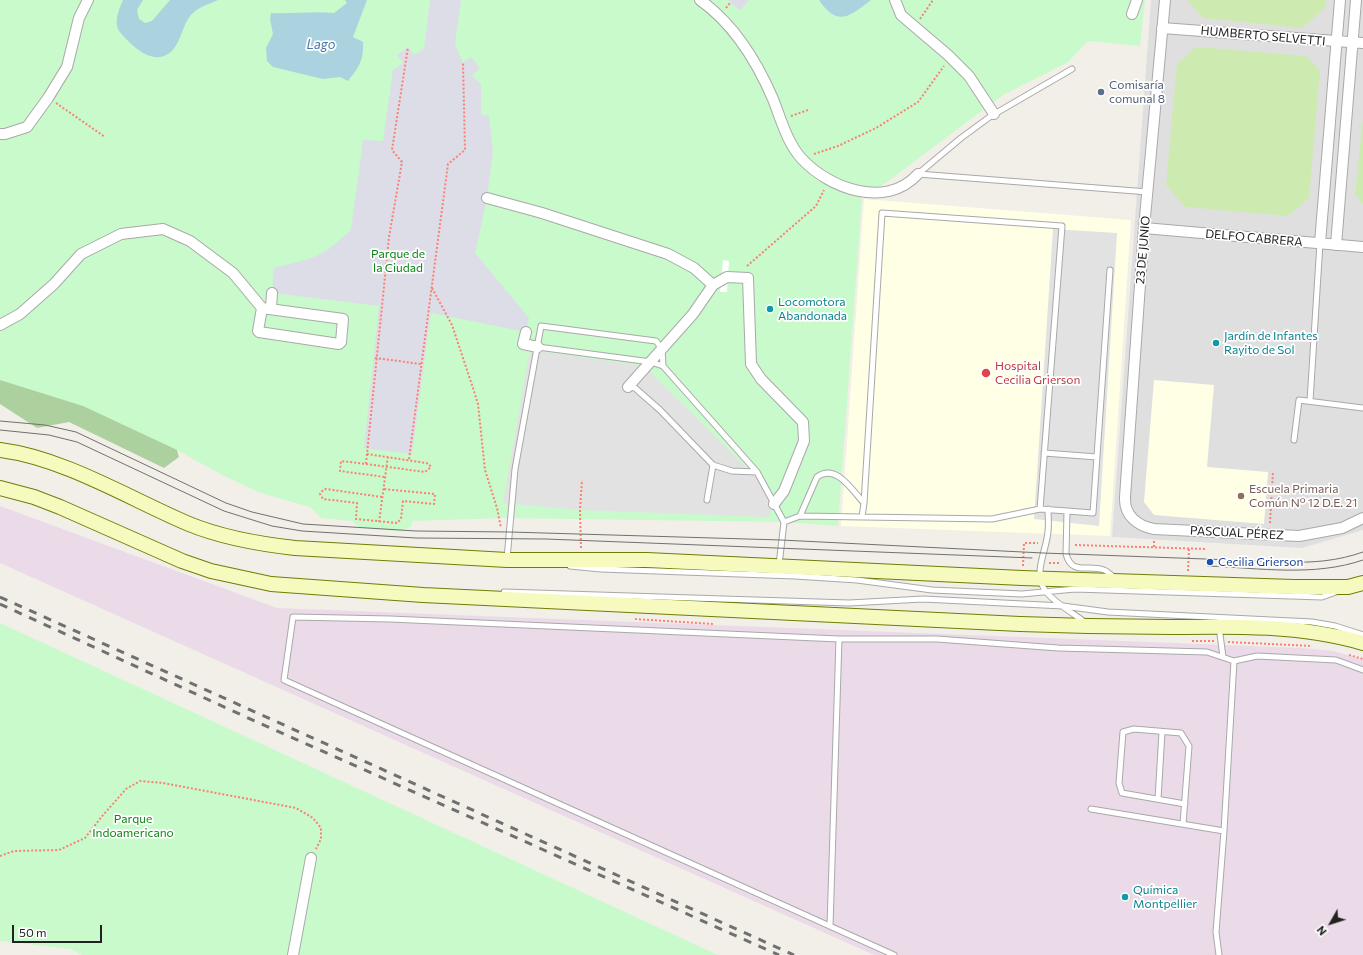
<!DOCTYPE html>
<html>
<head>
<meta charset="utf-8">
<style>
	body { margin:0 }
	#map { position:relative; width:1363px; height:955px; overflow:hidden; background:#f2efe9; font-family:Commissioner,sans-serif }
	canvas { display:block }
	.north { position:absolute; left:1311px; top:903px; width:40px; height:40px; -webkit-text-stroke:3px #fff; paint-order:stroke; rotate:231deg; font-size:11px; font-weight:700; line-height:16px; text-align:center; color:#222 }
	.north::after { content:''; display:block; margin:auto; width:14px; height:18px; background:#222; clip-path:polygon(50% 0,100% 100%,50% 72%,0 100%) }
	.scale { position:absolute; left:12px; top:925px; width:90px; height:18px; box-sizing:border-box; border:2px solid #222; border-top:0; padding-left:5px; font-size:12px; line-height:14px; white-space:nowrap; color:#222; -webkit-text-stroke:3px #fff; paint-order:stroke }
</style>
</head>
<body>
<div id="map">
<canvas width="1363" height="955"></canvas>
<div class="north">N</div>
<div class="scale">50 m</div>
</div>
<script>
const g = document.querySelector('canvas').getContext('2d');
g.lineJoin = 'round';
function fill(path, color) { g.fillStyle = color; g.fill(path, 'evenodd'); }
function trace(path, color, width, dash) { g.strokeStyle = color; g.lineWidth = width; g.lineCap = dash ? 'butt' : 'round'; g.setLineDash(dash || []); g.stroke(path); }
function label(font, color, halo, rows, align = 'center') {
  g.font = font + ' Commissioner,sans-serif'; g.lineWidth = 3.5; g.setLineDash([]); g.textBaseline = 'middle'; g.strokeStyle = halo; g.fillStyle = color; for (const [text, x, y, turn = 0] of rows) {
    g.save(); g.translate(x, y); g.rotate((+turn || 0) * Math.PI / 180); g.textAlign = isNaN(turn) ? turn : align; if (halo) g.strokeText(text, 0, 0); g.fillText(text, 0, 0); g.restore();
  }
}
fill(new Path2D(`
	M1151,0h212v530l-61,18 -190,-11z`), '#e0dfdf');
fill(new Path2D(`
	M0,506l277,102 1026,40 31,3 29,9v295h-489l-874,-392z`), '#ebdbe8');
fill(new Path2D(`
	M864,199l267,21 -21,316 -269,-10z
	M1154,380l60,5 -7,82 61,5 -4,52 -110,-9 -10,-13z`), '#ffffe5');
fill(new Path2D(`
	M1187,0h139v7l-24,21 -99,-10z
	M1196,47l110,9 14,15 -11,127 -21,18 -103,-9 -19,-22 11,-121z
	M1363,118v86l-8,-10z`), '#cdebb0');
fill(new Path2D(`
	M0,357l174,83 5,17 -15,11 -95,-46 -32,6 -37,-24z`), '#add19e');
fill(new Path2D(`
	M0,0h1145l-5,46 -52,-5 -20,21 -65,33 -116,87 -25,15 -24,329 -54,-4 -280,-4 -92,3 -1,6 -12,4 -39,-3 -8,-7 -31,-3 -11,-11 -49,-14 -37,-17 -49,-27 -92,-43 -83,-26z
	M0,623l718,332h-636l-11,-6 -71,-8z`), '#c8facc');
fill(new Path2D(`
	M1053,229l64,4 -18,293 -65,-7z
	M530,350l114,16 130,129 -5,22 -189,-7 -77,-7z`), '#e2e2e2');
fill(new Path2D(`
	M430,0h31l-6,44 8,19 8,-6 9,12 -8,6 9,10v29l8,2 4,36 -6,46 -12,55 54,65 -3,14 -95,-19 -19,141 -48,-6 15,-142 -107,-13 2,-25 38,-10 17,-9 22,-19 12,-90 20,1 10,-71 10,-7 -6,-8 11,-8 6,8 10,-6z
	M727,0h22l-9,10z`), '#dddde8');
fill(new Path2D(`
	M123,0h20l-6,10 2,9 6,4 7,-2 18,-21h48c-9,4 -20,7 -27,15 -8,9 -9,22 -16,32 -17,24 -43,0 -55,-15 -7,-9 -1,-23 3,-32z
	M345,0h22l-14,37 10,5c1,18 -4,25 -15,39l-8,-4 -17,2 -50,-12 -6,-6 -1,-13 7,-14 -3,-15 1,-6c21,1 42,-2 63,0l13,-10z
	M819,0h52c-21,16 -33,28 -52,0z`), '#aad3df');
fill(new Path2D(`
	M723,260l6,1 -2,31h-7z`), '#fff');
const lane = new Path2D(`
	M918,174l230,18
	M918,174l43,-36 30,-22 81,-47
	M538,347l113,15 12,4 94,106 27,50 -5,43
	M629,387l6,1 25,22 53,55 19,6 25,1
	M1310,401l10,-158
	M1294,440l5,-40 64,8
	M1044,453l53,4
	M707,500l6,-35
	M864,503l18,-290 180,13 -22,283
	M1048,509c0,7 1,15 0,22 -1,20 -17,43 -1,62 11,12 26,20 39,30
	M1067,511l-1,43c6,22 22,10 38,16 3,1 7,5 10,7
	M800,516l17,-39c19,-14 35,13 47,26l-2,14
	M784,522l16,-6 192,3 48,-10 53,4 17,-243
	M507,559l8,-90 26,-143 115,15 6,8 1,17
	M570,566l31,3 194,7 62,4 75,10 90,4 53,-5 247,8 14,-5
	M504,592l345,11 74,-4 140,7 45,6 204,10 23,4 28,9
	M1219,627l4,30
	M1158,799l4,-67
	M1091,809l133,22
	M1183,824l6,-78 -8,-13 -47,-4 -11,3 -4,51 3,10 63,11
	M830,926l9,-287
	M894,955l-610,-275 9,-63 97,2 449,20h98l121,9 149,4 27,9 23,-5 79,4 27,10
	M1219,955l-3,-23 8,-101 10,-170`);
const street = new Path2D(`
	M700,0c34,24 57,62 73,99 8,20 14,44 29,60 28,30 84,50 116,15
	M895,0l6,15 47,40 21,21 25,38
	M1165,0l-21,228 -19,269c-1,19 13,29 29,32l145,7 43,-8 21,-10
	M1132,14l5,-14
	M1162,28l201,15
	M0,134h5l22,-7 21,-29 19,-31 12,-49 9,-18
	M487,198l55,15 126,41 26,14 19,17
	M1144,228l219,19
	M1320,243l20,-243
	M1336,245l20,-245
	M271,308l1,-15
	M0,325l20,-11 34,-30 27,-30 40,-20 42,-5 27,12 43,32 29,35 81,11 -2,23 -2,2 -80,-12 -1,-1 4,-23
	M526,332l-3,12 15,3
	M628,387l65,-73 20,-29 14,-8 21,1 3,86 10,15 42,43 1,19 -20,50 -10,13
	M293,955l18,-97`);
const secondary = new Path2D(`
	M0,450c64,8 130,49 189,74 34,14 70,20 106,24l212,12h140l375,18 272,9h54l15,-4
	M0,488l34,9 26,10 122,54 29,10 60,13 152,11 597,29c51,2 101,3 152,3 64,-1 129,-2 191,16`);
trace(lane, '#a9a9a9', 7);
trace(street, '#a9a9a9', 12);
trace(secondary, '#707d05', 16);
trace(new Path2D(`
	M726,8l4,-5
	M920,19l13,-19
	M56,103l49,34
	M791,116l17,-6
	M814,154l24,-8 38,-18 42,-26 26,-36
	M747,266l69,-60 8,-16
	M432,288l20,37 21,63 5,16 7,66 12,38 4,20
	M375,358l46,6
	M367,454l-1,10 -25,-3 -1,10 45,6
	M409,459l39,-295 17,-14 -2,-87
	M366,464l59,8 6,-5 -2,-3 -3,-1 -59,-9 22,-217 13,-75 -10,-12 16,-103
	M382,497l-56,-8 -3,1 -3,4 3,5 34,4 -1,16 41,4 4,-4 2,-18 31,3 1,-10 -52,-5
	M379,522l9,-66
	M1270,523l3,-51
	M1075,545l132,4
	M1154,547v-8
	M581,548l-1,-38 2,-30
	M1049,563h11
	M1023,566l1,-23h14
	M1188,571l1,-22
	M635,619l79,5
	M1192,641h22
	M1228,642l84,4
	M1349,655l14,4
	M0,856l14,-5 45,-1 26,-12 18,-23 23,-26 14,-8 23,2 133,25 17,10 8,10v11l-5,10`), '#fa8072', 2, [2, 2]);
trace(lane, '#fff', 5);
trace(street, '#fff', 10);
trace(secondary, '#f7fabf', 14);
trace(new Path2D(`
	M0,421l45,4 31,7 150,71 26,9 51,12 113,7 94,1 271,8 262,13 243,9c26,1 52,-1 77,-10
	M0,430l49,5 28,7 147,69 48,15 30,5 114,7 130,1 486,19
	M1208,566c51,2 106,11 155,-6`), '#707070', 1);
trace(new Path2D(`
	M0,597l794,358
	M0,604l246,113 533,238`), '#707070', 3, [8, 8]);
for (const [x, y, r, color] of [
	[1101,92,4,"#5c6f8a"],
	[770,309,4,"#0f9aa8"],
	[1216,343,4,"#0f9aa8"],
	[986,373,5,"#e0444e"],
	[1241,496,4,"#8d6e63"],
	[1210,562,4,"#1a4fb4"],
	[1125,897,4,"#0f9aa8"]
]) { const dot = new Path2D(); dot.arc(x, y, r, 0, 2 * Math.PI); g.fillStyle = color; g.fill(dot); trace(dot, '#fff', 1.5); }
label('12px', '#222', '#fff', [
	["HUMBERTO SELVETTI",1263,36,5],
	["DELFO CABRERA",1254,238,5],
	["23 DE JUNIO",1143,250,-85],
	["PASCUAL PÉREZ",1237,533,3]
]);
label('12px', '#4e5e75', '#fff', [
	["Comisaría",1109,85],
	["comunal 8",1109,99]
], 'left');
label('12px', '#0c8416', '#fff', [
	["Parque de",398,254],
	["la Ciudad",398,268],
	["Parque",133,819],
	["Indoamericano",133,833]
]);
label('12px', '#0d838f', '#fff', [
	["Locomotora",778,302],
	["Abandonada",778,316],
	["Jardín de Infantes",1224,336],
	["Rayito de Sol",1224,350],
	["Química",1133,890],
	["Montpellier",1133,904]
], 'left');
label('12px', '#be3a42', '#fff', [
	["Hospital",995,366],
	["Cecilia Grierson",995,380]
], 'left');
label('12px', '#785e54', '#fff', [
	["Escuela Primaria",1249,489],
	["Común N° 12 D.E. 21",1249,503]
], 'left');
label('12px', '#164399', '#fff', [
	["Cecilia Grierson",1218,562]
], 'left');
label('italic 13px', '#4a7aab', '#fff', [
	["Lago",321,45]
]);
</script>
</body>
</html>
